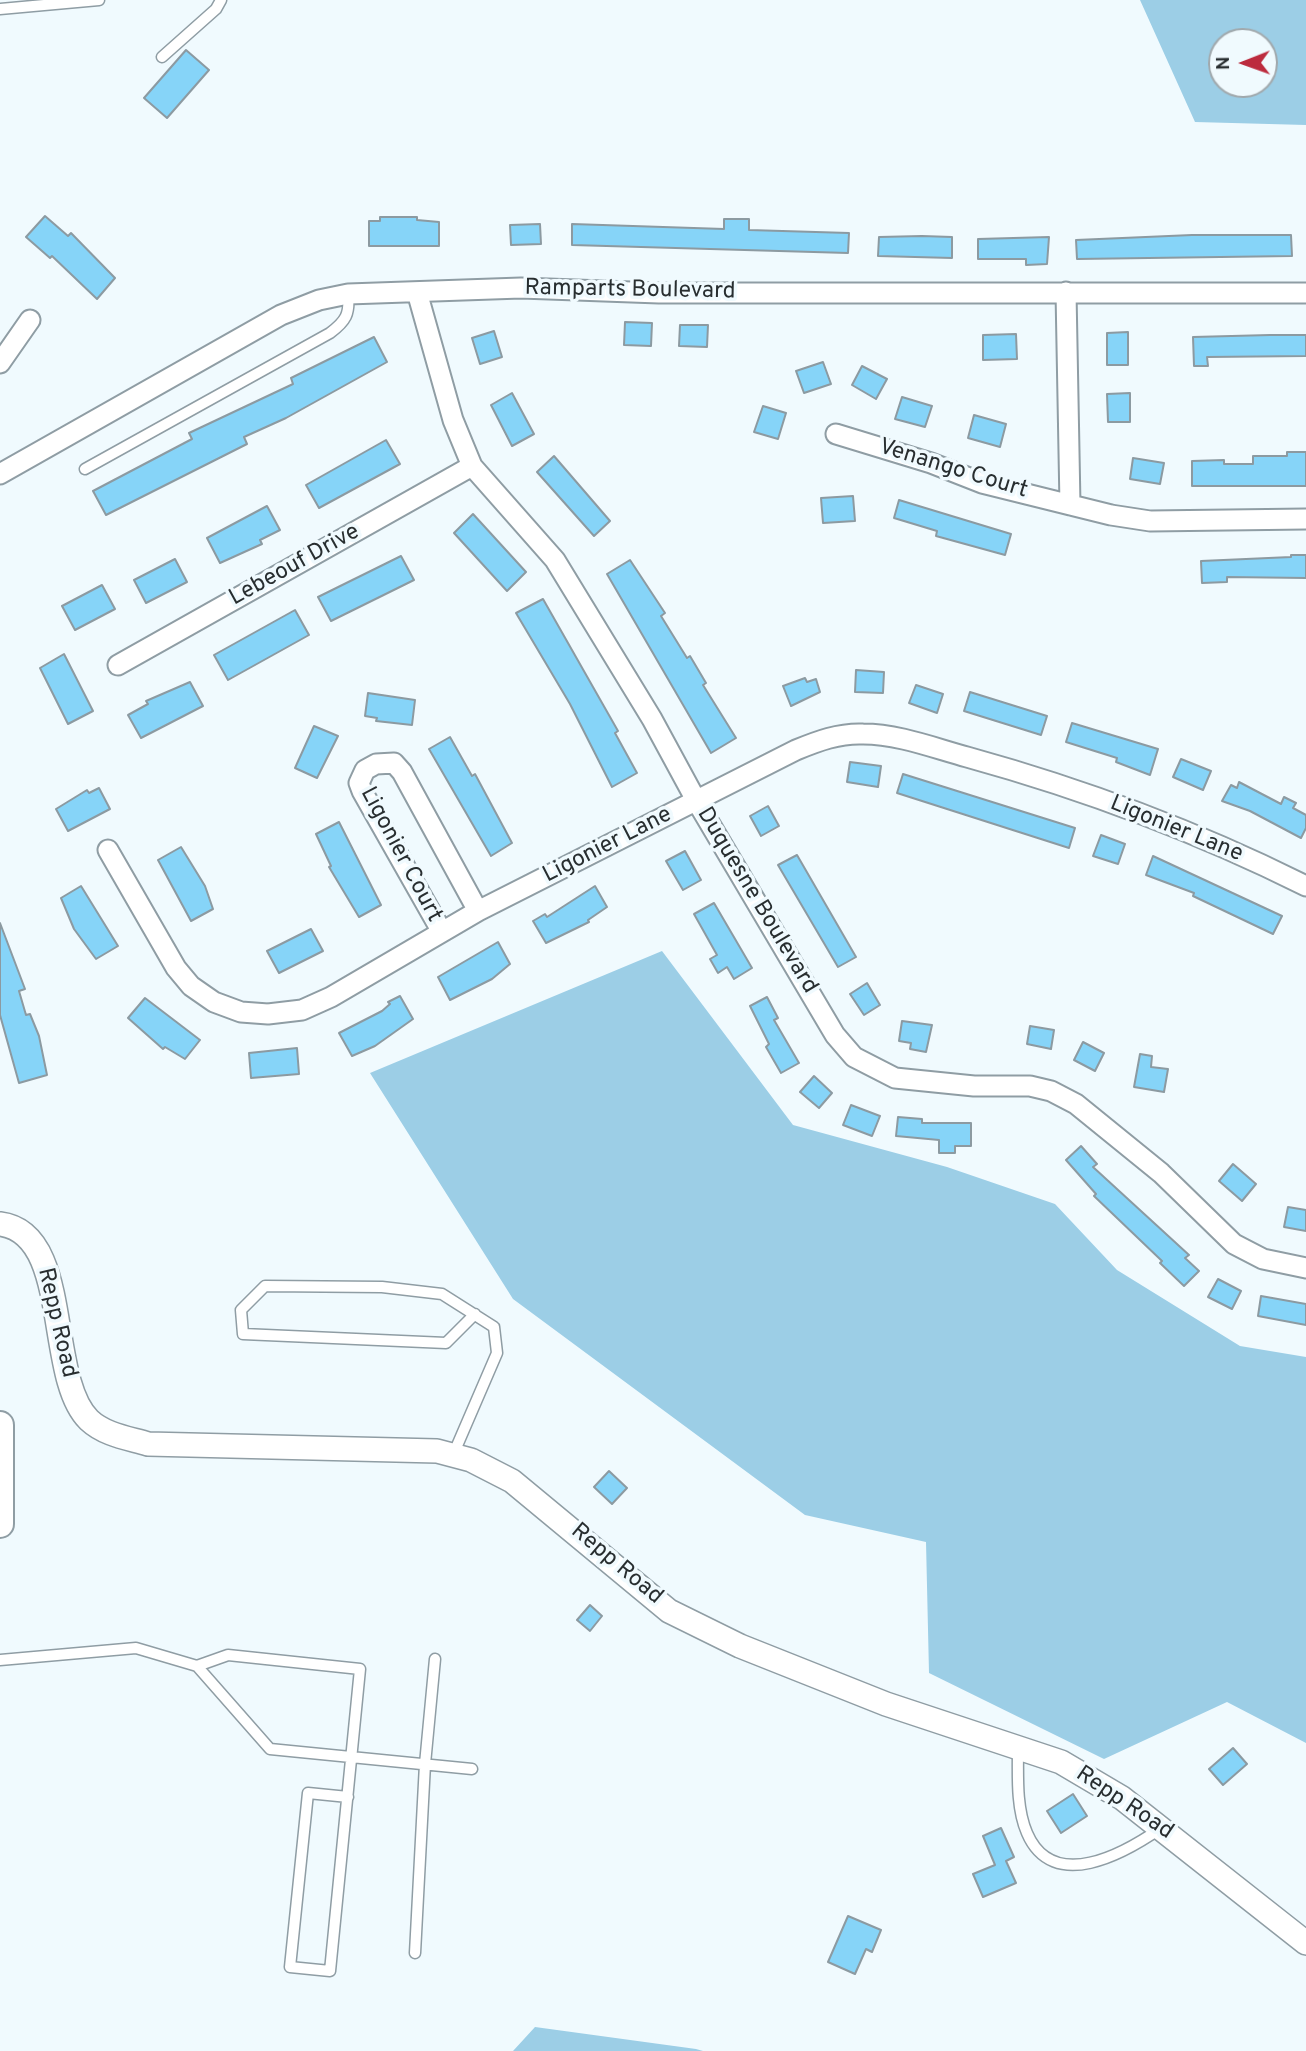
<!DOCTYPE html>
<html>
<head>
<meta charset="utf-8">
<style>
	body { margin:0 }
	#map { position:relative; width:1306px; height:2051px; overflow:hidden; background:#f0fafe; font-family:Overpass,sans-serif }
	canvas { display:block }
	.north { position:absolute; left:1208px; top:28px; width:70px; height:70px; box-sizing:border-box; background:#f0fafe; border:2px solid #a0a8ac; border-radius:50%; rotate:269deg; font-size:19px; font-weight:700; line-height:28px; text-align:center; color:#282e30 }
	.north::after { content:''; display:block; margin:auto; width:24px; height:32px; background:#bc2b3e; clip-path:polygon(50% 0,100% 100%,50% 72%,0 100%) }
</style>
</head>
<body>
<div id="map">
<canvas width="1306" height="2051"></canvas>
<div class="north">N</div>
</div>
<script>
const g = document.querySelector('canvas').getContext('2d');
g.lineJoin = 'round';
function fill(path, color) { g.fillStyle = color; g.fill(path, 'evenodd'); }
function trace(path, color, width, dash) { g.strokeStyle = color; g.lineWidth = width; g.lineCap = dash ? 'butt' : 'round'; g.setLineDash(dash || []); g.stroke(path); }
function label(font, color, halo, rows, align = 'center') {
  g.font = font + ' Overpass,sans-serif'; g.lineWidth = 7; g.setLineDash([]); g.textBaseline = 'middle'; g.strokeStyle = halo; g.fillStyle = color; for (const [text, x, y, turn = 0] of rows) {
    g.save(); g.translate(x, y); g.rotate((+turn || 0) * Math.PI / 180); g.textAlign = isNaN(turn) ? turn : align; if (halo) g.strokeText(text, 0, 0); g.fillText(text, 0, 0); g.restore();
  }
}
fill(new Path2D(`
	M1140,0h166v125l-111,-3zM1264,42v42h-42v-42z
	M662,951l131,174 154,42 108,37 62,66 123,76 66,11v386l-79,-41 -123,57 -175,-86 -3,-131 -121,-27 -292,-216 -143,-226z
	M535,2027l161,22 7,2h-190z`), '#9ccee6');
const building = new Path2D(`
	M186,50l23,20 -42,48 -23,-20z
	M45,216l23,20 3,-3 44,45 -18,21 -45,-43 -2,2 -24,-21z
	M380,217h37v3l22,2v24h-70v-25h11z
	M724,219h25v11l100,3 -1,20 -276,-8v-21l152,5z
	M540,224l1,20 -30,1 -1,-20z
	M1192,235h99l1,21 -215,3 -1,-19z
	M922,236l30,1v21l-74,-2 1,-19z
	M1049,237l-2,27 -21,1v-6h-48v-20z
	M625,322l27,1 -1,23 -27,-1z
	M680,325h28l-1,22 -28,-1z
	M494,331l8,26 -22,7 -8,-26z
	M1128,332v33h-21v-32z
	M1016,334l1,25 -34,1v-25z
	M1270,335h36v21l-99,1 1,9h-14l-1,-29z
	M374,337l13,25 -101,56 -42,19 3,7 -141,71 -13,-24 99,-52 -3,-6 104,-49 -2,-6z
	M823,362l8,22 -27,9 -8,-22z
	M862,366l25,13 -11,20 -24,-14z
	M512,393l22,41 -22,12 -21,-41z
	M1130,393v29h-22l-1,-28z
	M902,397l30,9 -7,21 -30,-8z
	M763,406l23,7 -8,26 -24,-7z
	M974,415l32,9 -6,23 -32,-9z
	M386,440l14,24 -81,44 -13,-23z
	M1287,452h19v34h-114v-25l32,-1v4h29v-8h34z
	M554,456l56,65 -16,15 -57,-64z
	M1133,458l31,5 -4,21 -30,-5z
	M853,496l2,25 -32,2 -2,-25z
	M899,500l112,34 -6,21 -69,-19 1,-5 -43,-13z
	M267,506l13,24 -20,10 2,4 -42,19 -13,-25z
	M473,514l53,58 -19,19 -53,-58z
	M1291,555h15v23l-79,-1v5l-25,1 -1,-22 90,-4z
	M401,556l13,24 -83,41 -13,-24z
	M175,559l12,23 -41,21 -12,-23z
	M630,560l35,53 -4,3 26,42 3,-2 16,27 -3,2 33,53 -25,15 -104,-179z
	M102,585l13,24 -40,21 -13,-24z
	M543,599l75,132 -3,2 22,40 -25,14 -42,-83 -54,-91z
	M295,610l14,25 -81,45 -14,-25z
	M64,654l29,57 -25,13 -28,-56z
	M856,670l28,2 -1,21 -28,-1z
	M805,678l2,4 9,-3 4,13 -29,14 -8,-20z
	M190,682l13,24 -62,32 -13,-23 20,-11 -2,-3z
	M916,685l27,9 -6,19 -28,-10z
	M970,692l77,24 -6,19 -77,-24z
	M368,693l47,7 -3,25 -36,-4 1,-3 -12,-2z
	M1072,723l86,26 -8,26 -34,-13 1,-4 -51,-16z
	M314,726l24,10 -21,42 -22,-10z
	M450,737l22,39 3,-2 37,69 -21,13 -62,-107z
	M1181,759l30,12 -8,19 -30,-13z
	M850,762l31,4 -3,21 -31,-5z
	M903,774l172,54 -6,20 -172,-55z
	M1239,782l42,22 3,-7 12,6 -3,5 13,7v13l-5,10 -51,-27 -28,-10 9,-16 6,3z
	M99,788l11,21 -42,22 -12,-22 31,-19 2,3z
	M768,806l11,20 -18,10 -11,-20z
	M339,822l42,83 -22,12 -30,-50 2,-1 -15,-32z
	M1101,835l24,9 -7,20 -25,-8z
	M181,847l24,39 8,23 -22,12 -33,-61z
	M685,851l16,29 -18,10 -17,-29z
	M797,855l59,102 -18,10 -60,-102z
	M1153,856l129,60 -9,18 -80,-38 1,-3 -48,-18z
	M81,886l37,60 -22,13 -22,-30 -13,-31z
	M595,886l12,21 -19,13 1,2 -43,21 -13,-22 12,-7 2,3z
	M714,903l38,65 -18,11 -7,-12 -9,6 -8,-14 7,-4 -23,-41z
	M0,923l25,66 -6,2 7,24 4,-1 9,22 8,39 -28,8 -19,-68z
	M311,929l12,22 -44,22 -12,-22z
	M498,942l12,22 -18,15 -42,21 -12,-23z
	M867,983l13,22 -16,10 -14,-21z
	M400,996l13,23 -38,27 -23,10 -13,-23 43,-22 8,-7 -2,-2z
	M767,997l11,21 -4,2 25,43 -18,10 -15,-26 3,-3 -19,-38z
	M145,998l55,42 -15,19 -20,-12 -2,2 -35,-31z
	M902,1021l30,4 -6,27 -16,-3 1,-6 -12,-2z
	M1030,1026l24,4 -3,19 -24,-5z
	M1083,1042l21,11 -9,18 -21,-11z
	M297,1048l2,26 -48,4 -2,-25z
	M1140,1054l12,2 -1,11 17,2 -4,23 -30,-5z
	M814,1076l18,17 -13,15 -19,-16z
	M851,1105l29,11 -8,20 -29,-11z
	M898,1117l24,2v4h49v23h-16v7h-16v-13l-43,-4z
	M1081,1146l16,18 -4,3 96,88 -4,3 14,13 -15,15 -24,-23 2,-2 -68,-65 2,-2 -30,-34z
	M1233,1164l23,20 -14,17 -23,-20z
	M1288,1207l18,3v21l-22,-4z
	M1218,1279l23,12 -9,18 -24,-12z
	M1261,1296l45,8v21l-48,-9z
	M609,1471l18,17 -15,16 -18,-17z
	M590,1605l12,11 -12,15 -13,-11z
	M1233,1748l14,16 -24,21 -14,-16z
	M1073,1794l14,22 -26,17 -14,-22z
	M1001,1828l13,29 -8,4 10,22 -33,14 -10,-23 22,-9 -12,-29z
	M848,1916l33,14 -9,22 -6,-3 -11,25 -27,-12z`);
fill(building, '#86d4f8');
trace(building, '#8c9aa1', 2);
const service = new Path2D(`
	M0,9l99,-9
	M162,57l54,-48 5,-9
	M85,469l245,-136c16,-12 20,-19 18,-39
	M453,1455l44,-102 -3,-26 -52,-33 -60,-7 -117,-1 -24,24 2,24 203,9 29,-29
	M0,1660l136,-12 61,18 73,83 202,20
	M197,1666l31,-11 132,14 -30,302 -40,-4 18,-174 40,4
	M1018,1748c0,27 -2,60 9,85 26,61 98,20 134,-5
	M415,1953l10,-189 10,-105`);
const minor = new Path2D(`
	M417,292l36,128 19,46 83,94 97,159 45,83 138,233 19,22 41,21 79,8h56l21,5 25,13 85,69 73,71 29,15 43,9
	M1066,292l4,213
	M0,363l30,-43
	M836,434l95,29 51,20 129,32 39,6 156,-2
	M0,474l281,-159 38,-15 29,-6 173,-6 138,5h647
	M118,665l354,-199
	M108,850l68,118 15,18 23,16 27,10 27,2 34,-4 29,-13 147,-86 318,-161c22,-9 43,-17 67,-16 35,0 71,14 104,23 116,32 231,75 339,129
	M442,932l-80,-141 -3,-8 6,-13 11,-6 18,-1 8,9 76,139`);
const tertiary = new Path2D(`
	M0,1224c73,9 45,153 89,196 16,15 39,18 59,24l289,7 34,9 41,21 157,130 71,35 146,58 175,58 61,36 184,145`);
const secondary = new Path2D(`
	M0,1425v99`);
trace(service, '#8f9da4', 13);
trace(minor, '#8f9da4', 23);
trace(tertiary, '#8f9da4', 26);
trace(secondary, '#8f9da4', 30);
trace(service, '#fff', 10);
trace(minor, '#fff', 19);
trace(tertiary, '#fff', 23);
trace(secondary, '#fff', 26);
label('23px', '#282e30', '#f0fafe', [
	["Ramparts Boulevard",630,291,1],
	["Venango Court",953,470,17],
	["Lebeouf Drive",295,566,-29],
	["Ligonier Lane",1176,830,22],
	["Ligonier Lane",608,846,-27],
	["Ligonier Court",400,855,62],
	["Duquesne Boulevard",756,901,59],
	["Repp Road",56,1323,77],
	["Repp Road",616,1565,40],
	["Repp Road",1124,1804,34]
]);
</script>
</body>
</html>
